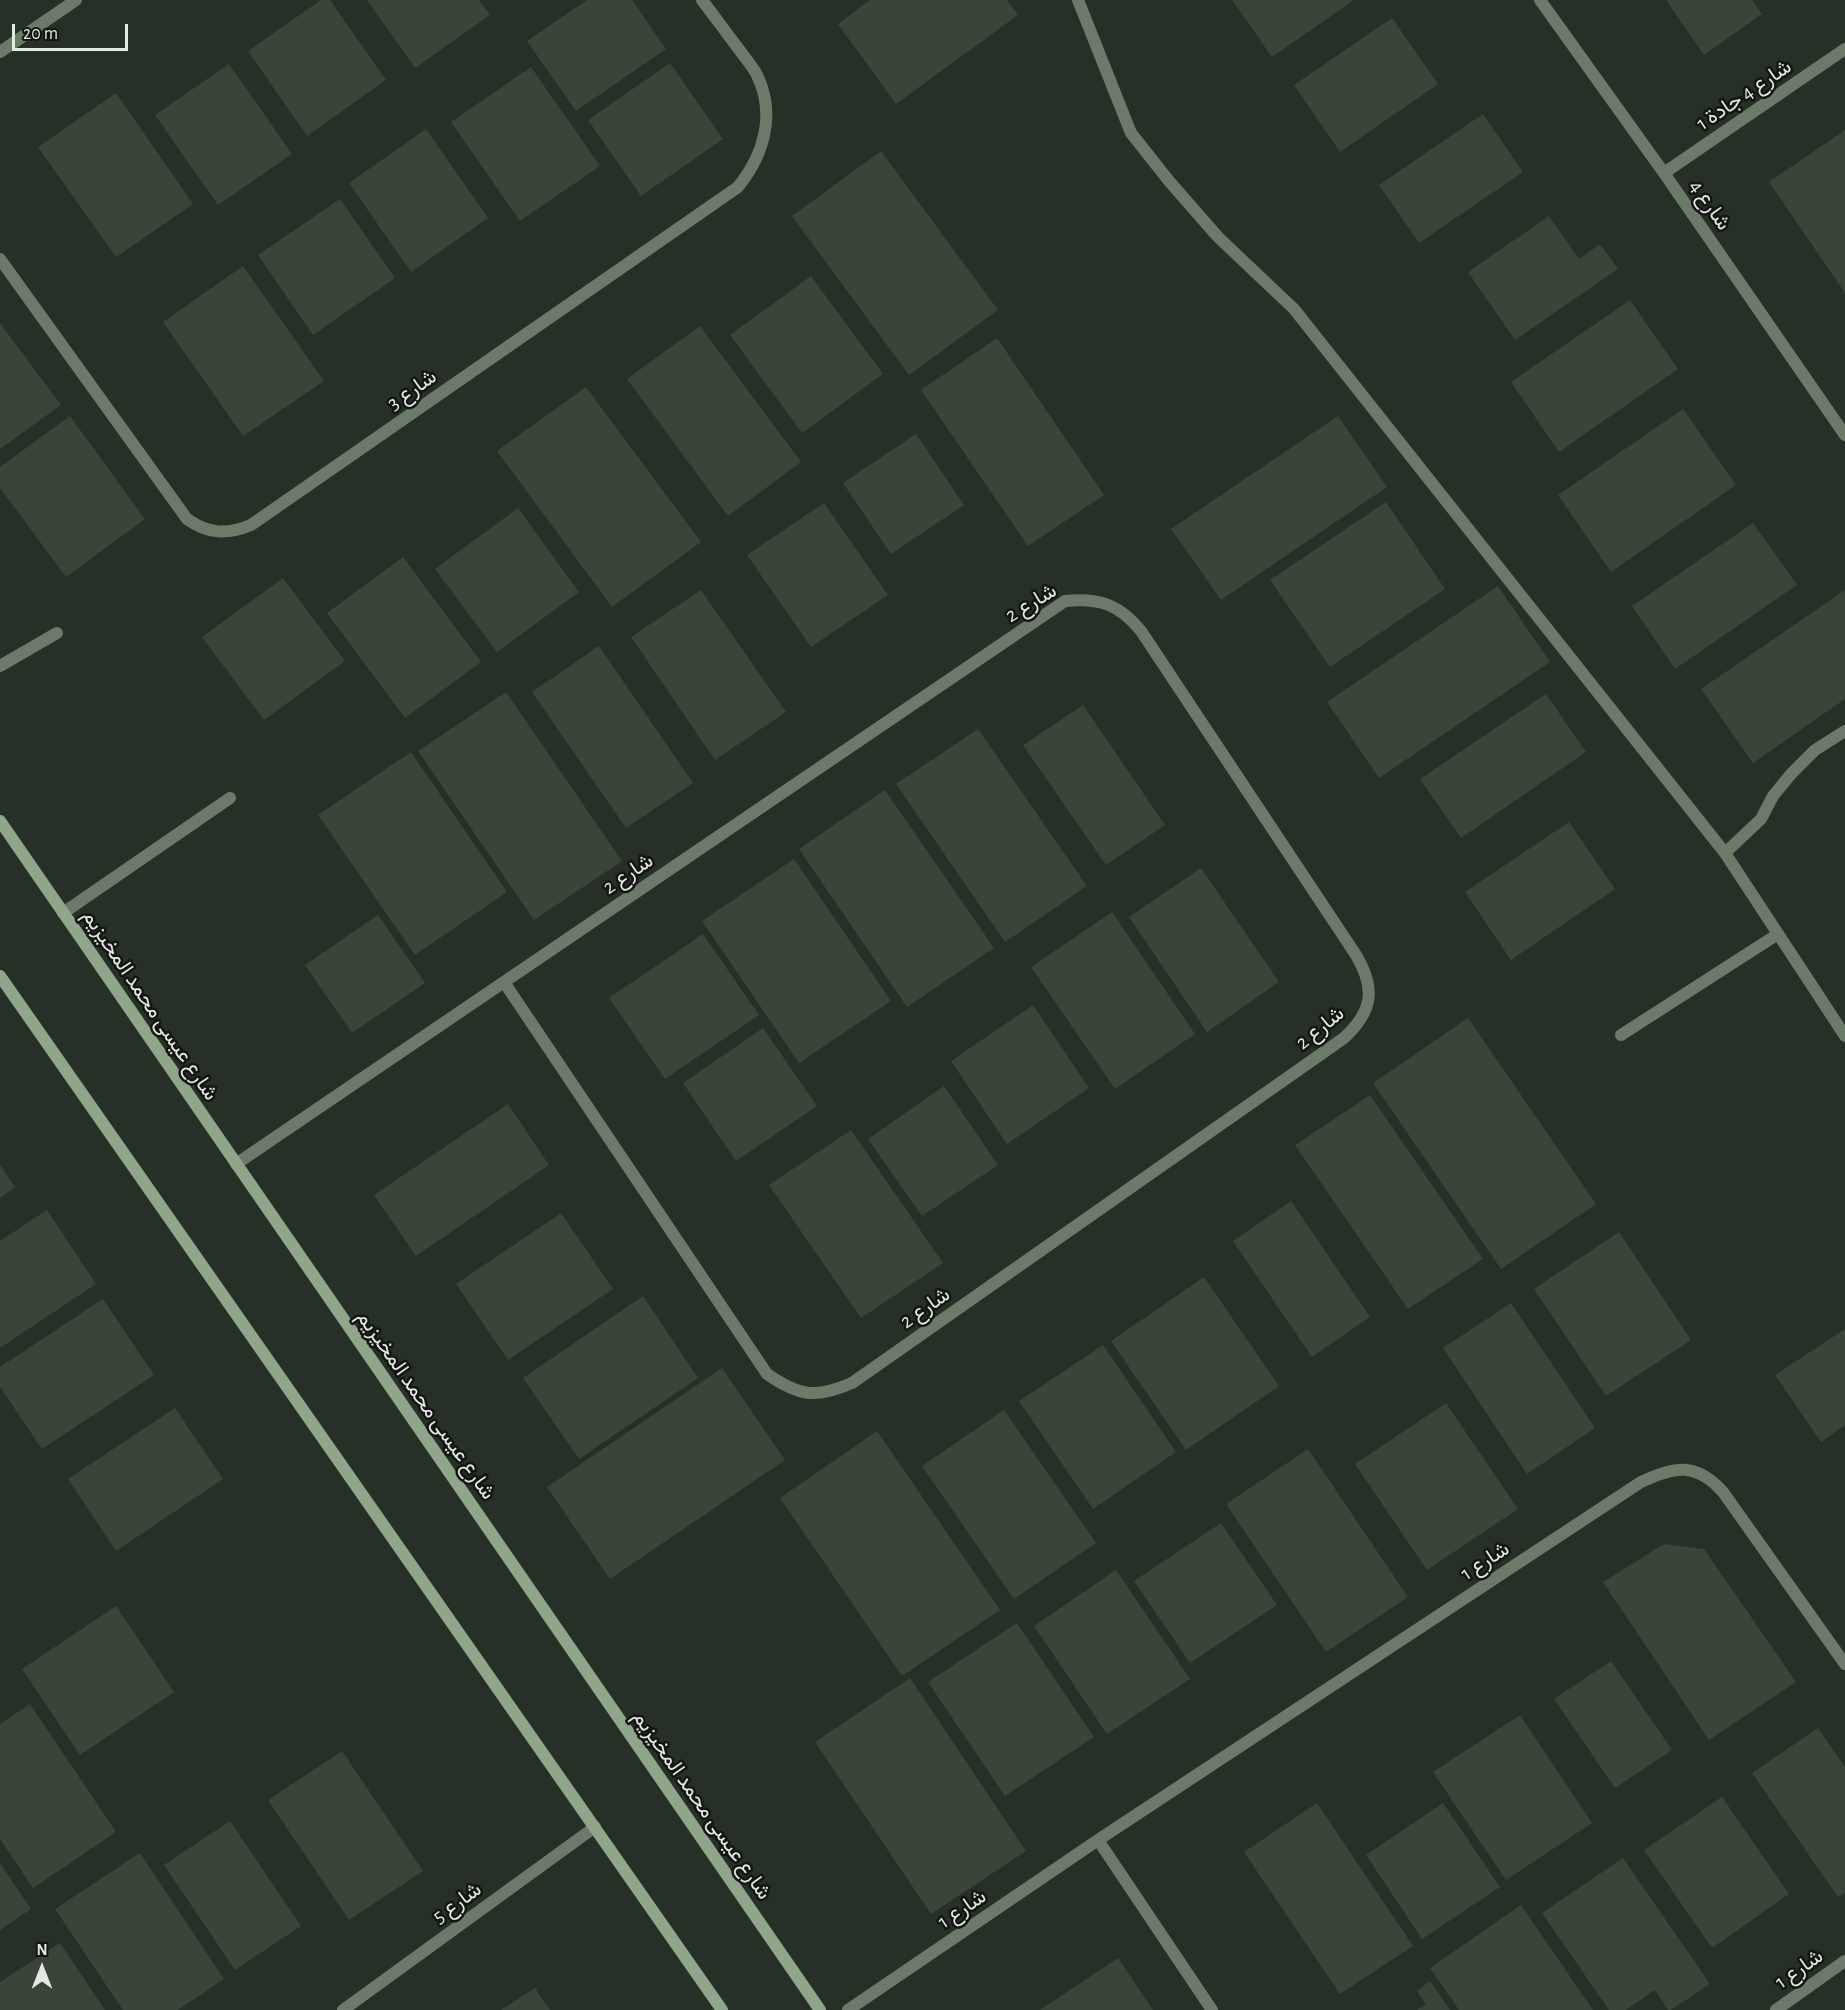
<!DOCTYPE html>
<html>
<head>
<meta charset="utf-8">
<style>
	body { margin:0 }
	#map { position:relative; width:1845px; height:2010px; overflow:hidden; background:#273026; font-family:"Alegreya Sans",sans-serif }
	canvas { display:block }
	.north { position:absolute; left:12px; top:1938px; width:60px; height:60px; -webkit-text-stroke:4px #131612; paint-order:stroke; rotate:0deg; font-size:16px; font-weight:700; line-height:24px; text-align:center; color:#e3e8e2 }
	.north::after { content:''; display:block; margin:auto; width:21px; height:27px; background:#e3e8e2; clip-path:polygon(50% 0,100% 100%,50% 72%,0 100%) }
	.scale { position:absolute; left:12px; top:24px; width:116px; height:27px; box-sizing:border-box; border:3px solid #e3e8e2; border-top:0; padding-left:8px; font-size:18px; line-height:21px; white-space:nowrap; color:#e3e8e2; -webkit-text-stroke:4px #131612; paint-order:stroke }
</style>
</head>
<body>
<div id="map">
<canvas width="1845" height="2010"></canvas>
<div class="north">N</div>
<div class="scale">20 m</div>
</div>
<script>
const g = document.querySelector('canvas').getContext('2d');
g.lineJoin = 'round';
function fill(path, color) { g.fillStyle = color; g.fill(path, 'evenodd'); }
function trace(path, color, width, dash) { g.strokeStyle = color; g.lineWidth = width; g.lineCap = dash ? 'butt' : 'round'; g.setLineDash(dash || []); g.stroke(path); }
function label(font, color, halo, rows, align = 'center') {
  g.font = font + ' "Alegreya Sans",Vazirmatn,sans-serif'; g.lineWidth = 5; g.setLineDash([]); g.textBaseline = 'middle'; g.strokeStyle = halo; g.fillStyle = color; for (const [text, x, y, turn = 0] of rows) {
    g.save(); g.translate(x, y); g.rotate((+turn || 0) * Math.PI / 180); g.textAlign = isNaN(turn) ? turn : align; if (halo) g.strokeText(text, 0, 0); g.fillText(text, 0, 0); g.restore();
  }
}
fill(new Path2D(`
	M321,0h9l56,80 -79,56 -59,-85z
	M367,0h112l11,15 -75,53z
	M587,0h45l34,49 -90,62 -49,-70z
	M870,0h137l11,15 -122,89 -58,-80z
	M1232,0h122l-82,57z
	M1666,0h86l10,14 -58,41z
	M1392,18l46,66 -98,68 -46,-67z
	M670,63l53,76 -82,57 -53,-76z
	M229,64l63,90 -74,51 -63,-90z
	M531,67l69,99 -80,55 -69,-99z
	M116,93l77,111 -77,53 -78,-110z
	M1483,114l40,58 -104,71 -40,-58z
	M426,129l62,89 -77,54 -62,-89z
	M1845,130v163l-76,-111z
	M881,151l117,159 -89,65 -117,-159z
	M340,199l55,79 -82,57 -55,-80z
	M1549,216l30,43 21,-15 18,25 -103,71 -47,-68z
	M243,266l81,115 -81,55 -80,-114z
	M811,276l72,98 -81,59 -72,-98z
	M1630,300l48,69 -119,83 -48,-70z
	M0,323l61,82 -61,44z
	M700,326l101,136 -73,54 -101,-137z
	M997,338l107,157 -76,51 -107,-156z
	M586,387l115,155 -89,65 -115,-156z
	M1683,409l53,76 -125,87 -53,-77z
	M70,416l75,103 -79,58 -66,-89v-21z
	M1338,416l49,71 -166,113 -50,-71z
	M916,434l48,71 -73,49 -48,-71z
	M1386,502l59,87 -115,78 -60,-87z
	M824,503l64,92 -77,52 -64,-92z
	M518,508l61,84 -82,60 -62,-83z
	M1753,523l44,62 -122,84 -43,-63z
	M403,557l78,105 -76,56 -78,-105z
	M283,578l62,83 -81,59 -62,-83z
	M1498,586l52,76 -171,116 -52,-76z
	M701,590l85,122 -71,48 -84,-123z
	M1845,590v109l-92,64 -52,-74z
	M599,646l94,137 -67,45 -94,-136z
	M506,692l116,169 -88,59 -116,-169z
	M1546,694l40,58 -125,86 -41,-59z
	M1083,705l82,120 -59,40 -83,-120z
	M978,729l109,157 -82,56 -109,-158z
	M411,752l96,140 -92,63 -97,-140z
	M885,790l109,158 -87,59 -108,-158z
	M1569,822l46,67 -104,71 -46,-68z
	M794,859l97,142 -92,62 -97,-142z
	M1201,868l78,114 -72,50 -78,-115z
	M1112,912l83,122 -80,55 -84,-122z
	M378,915l47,68 -73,50 -47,-68z
	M703,934l56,81 -94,64 -56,-81z
	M1033,1005l56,83 -82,56 -56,-83z
	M1468,1018l128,186 -95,65 -128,-186z
	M763,1028l54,78 -81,55 -53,-78z
	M944,1086l54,79 -76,51 -54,-77z
	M1370,1095l113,164 -75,50 -113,-164z
	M508,1104l41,61 -133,91 -42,-61z
	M851,1130l92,133 -82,55 -92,-133z
	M0,1165l15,22 -15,11z
	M1291,1201l79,116 -58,40 -79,-116z
	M47,1210l49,74 -96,64v-107z
	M561,1213l52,76 -105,71 -52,-76z
	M1619,1232l72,108 -85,56 -72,-107z
	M1204,1277l75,109 -93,64 -75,-109z
	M643,1296l55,82 -119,81 -56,-81z
	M103,1299l51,76 -112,74 -42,-62v-20z
	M1511,1303l84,125 -68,46 -84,-126z
	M1845,1329v96l-24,17 -46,-67z
	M1103,1345l73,107 -83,57 -74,-108z
	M722,1368l63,92 -175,119 -63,-92z
	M1446,1403l72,106 -91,61 -72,-106z
	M175,1408l48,71 -107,72 -48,-72z
	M1004,1410l92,133 -82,56 -92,-133z
	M877,1431l123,179 -98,66 -122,-178z
	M1308,1449l100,148 -82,55 -100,-148z
	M1221,1523l56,82 -87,58 -56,-82z
	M1664,1544l40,5 92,133 -87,58 -106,-158z
	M1116,1570l74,109 -83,55 -73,-108z
	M116,1606l58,86 -94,63 -58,-86z
	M1017,1623l77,114 -89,59 -77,-114z
	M1611,1661l61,89 -57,38 -61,-89z
	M910,1678l116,173 -95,63 -116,-172z
	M30,1704l86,128 -83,56 -33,-49v-115z
	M1520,1715l72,108 -86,57 -73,-108z
	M1818,1728l27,39v126l-7,4 -86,-124z
	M342,1751l81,120 -74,49 -81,-120z
	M1722,1797l67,97 -77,54 -68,-98z
	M1317,1803l96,143 -73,48 -96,-142z
	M1443,1803l57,84 -78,52 -56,-84z
	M230,1821l71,105 -66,44 -71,-105z
	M140,1853l84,126 -46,31h-55l-68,-101z
	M1623,1858l87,126 -39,26h-3l-13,-20 -29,20h-17l-67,-97z
	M0,1863l31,46 -31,21z
	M1521,1905l72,105h-134l-29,-42z
	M60,1943l45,67h-105v-28z
	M1118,1958l35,52h-113z
	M1430,1981l20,29h-33l9,-6 -9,-13z
	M535,1988l15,22h-49z`), '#3b4439');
trace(new Path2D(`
	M1078,0l53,133 38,48 49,56 76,72 431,544 120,183
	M0,666l57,-33
	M1725,853l36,-34 12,-23 18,-22 24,-24 30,-19
	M63,913l167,-115
	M1621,1035l157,-101`), '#6c7a69', 12);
trace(new Path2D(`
	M1540,0l124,173 181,262
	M0,52l76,-52
	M1664,173l181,-124
	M0,259l187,260c21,15 40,16 64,6l487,-338c26,-32 38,-73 19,-112 -4,-8 -11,-16 -16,-23 -13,-17 -26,-35 -39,-52
	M236,1164l829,-563c35,-3 54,3 76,30l215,324c20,34 17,56 -12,83l-492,345c-37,16 -53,13 -85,-9l-263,-392
	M1098,1840l114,170
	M343,2010l252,-183
	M848,2010l250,-170 543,-358c34,-16 55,-20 82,10l122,172
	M1776,2010l69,-49`), '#6c7a69', 12);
trace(new Path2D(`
	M0,821l820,1189
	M0,976l722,1034`), '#8fa68b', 12);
label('21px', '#e3e8e2', '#131612', [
	["شارع 4 جادة 1",1744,95,-34],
	["شارع 4",1710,205,55],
	["شارع 3",412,390,-35],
	["شارع 2",1031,603,-31],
	["شارع 2",628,874,-34],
	["شارع عيسى محمد المخيزيم",150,1005,56],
	["شارع 2",1320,1028,-39],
	["شارع 2",925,1308,-35],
	["شارع عيسى محمد المخيزيم",426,1405,55],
	["شارع 1",1485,1561,-33],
	["شارع عيسى محمد المخيزيم",702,1805,55],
	["شارع 5",457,1903,-36],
	["شارع 1",962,1909,-34],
	["شارع 1",1799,1969,-35]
]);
</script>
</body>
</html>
